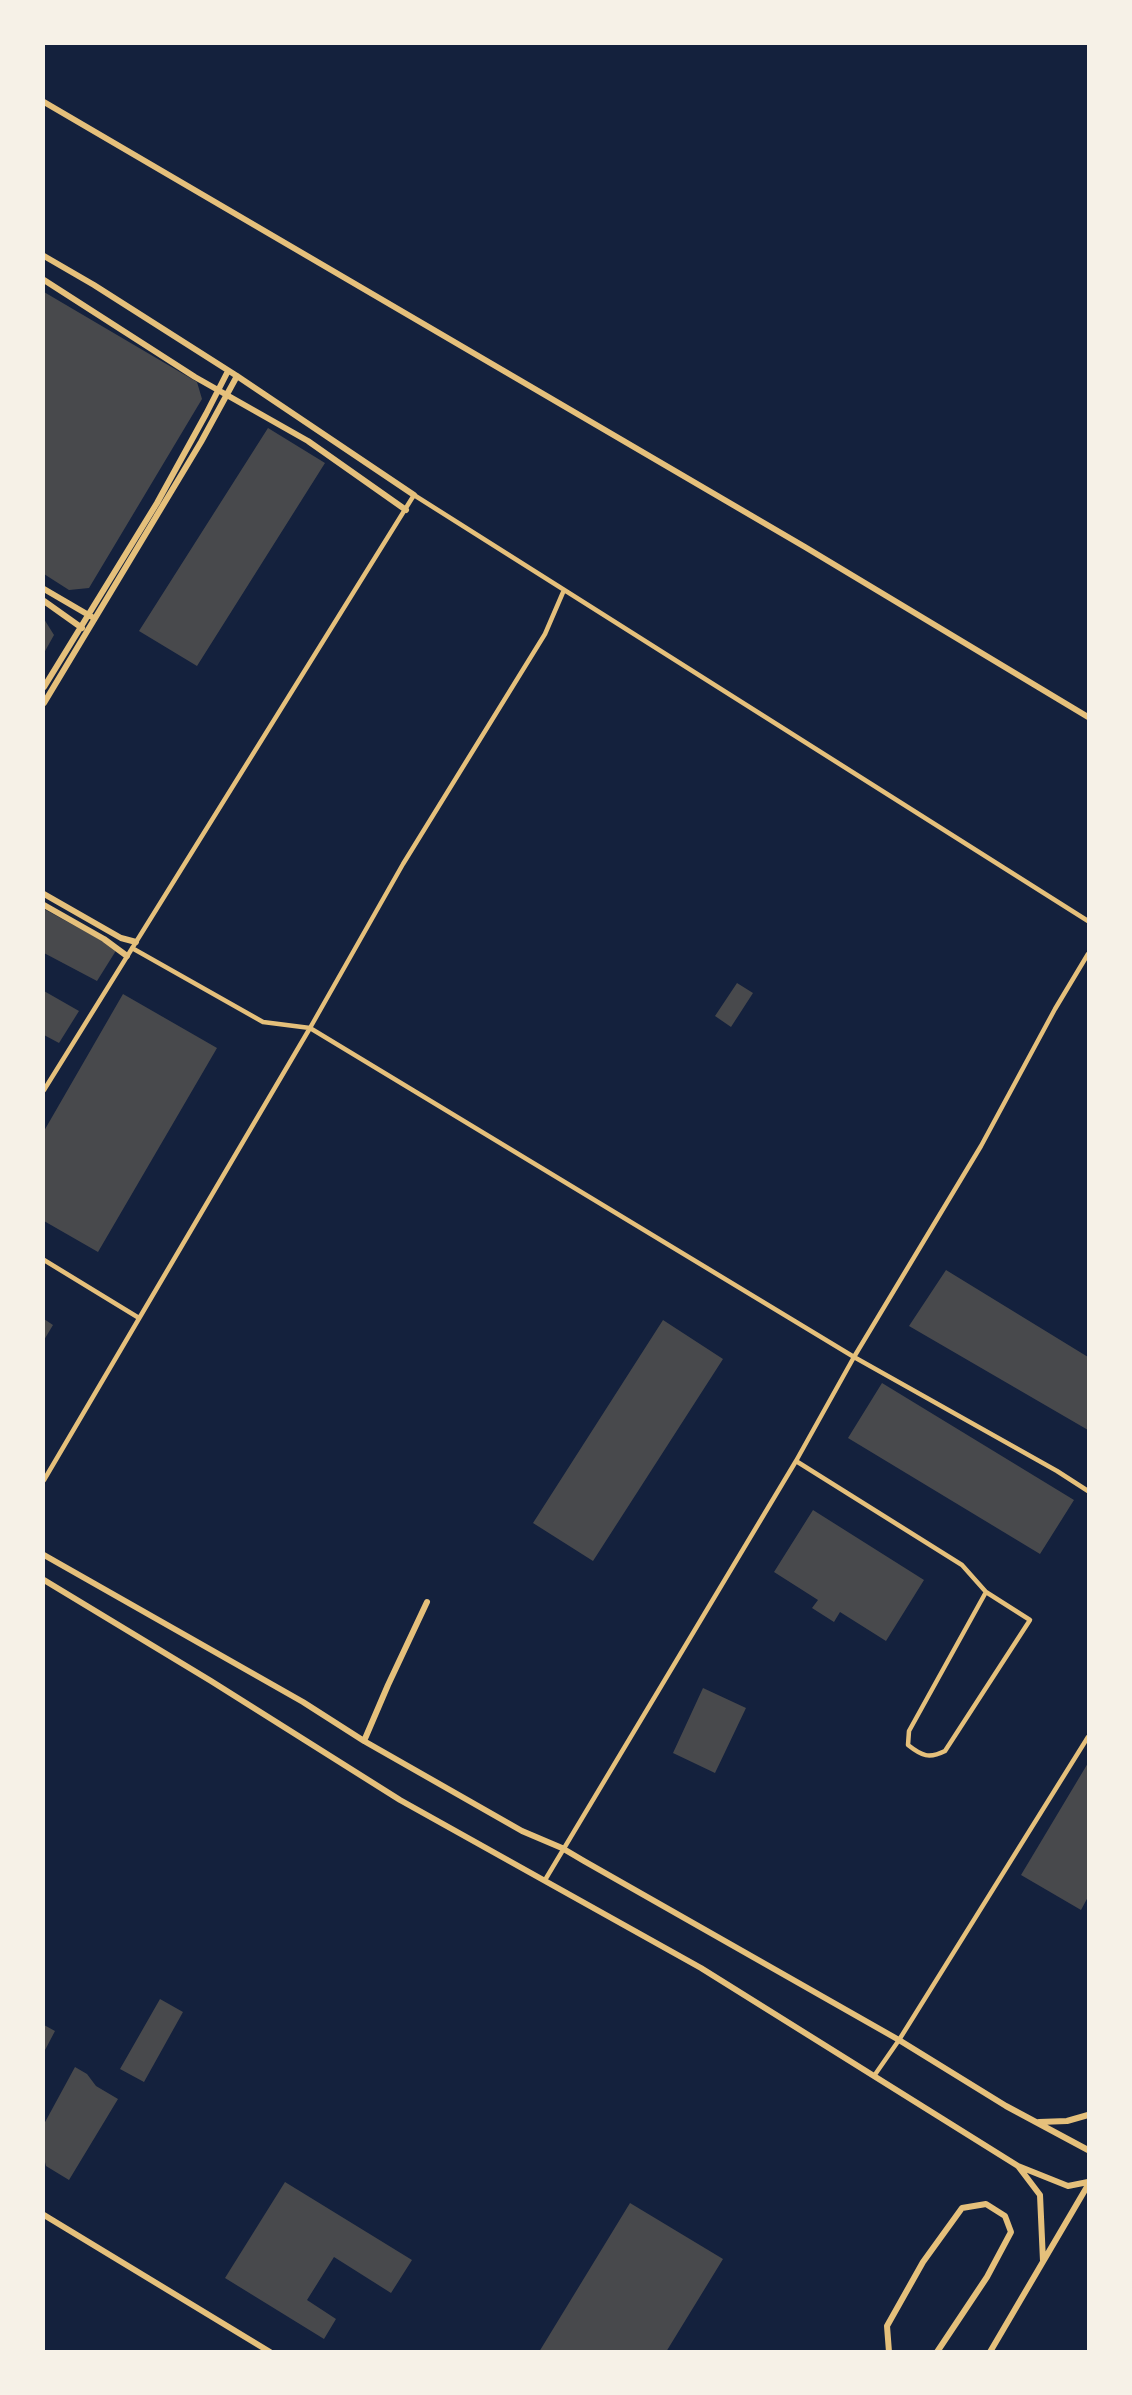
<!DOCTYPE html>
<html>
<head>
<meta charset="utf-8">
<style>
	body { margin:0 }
	#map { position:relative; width:1132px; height:2395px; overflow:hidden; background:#14213d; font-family:"Noto Serif",serif }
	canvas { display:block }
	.frame { position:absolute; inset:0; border:45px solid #f6f1e7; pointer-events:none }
</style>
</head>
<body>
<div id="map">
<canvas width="1132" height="2395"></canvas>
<div class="frame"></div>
</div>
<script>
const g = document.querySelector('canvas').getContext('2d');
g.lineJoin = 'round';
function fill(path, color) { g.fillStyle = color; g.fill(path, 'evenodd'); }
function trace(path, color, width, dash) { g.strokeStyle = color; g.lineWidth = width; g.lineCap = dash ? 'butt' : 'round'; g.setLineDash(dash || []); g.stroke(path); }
fill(new Path2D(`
	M44,292l153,90 5,17 -113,189 -20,2 -25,-16z
	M268,428l57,35 -128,203 -58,-35z
	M44,619l10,16 -10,18z
	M44,909l73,40 -20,32 -53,-28z
	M737,983l16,10 -22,34 -16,-11z
	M44,991l35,20 -20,32 -15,-8z
	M123,994l94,54 -119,204 -54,-31v-90z
	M946,1270l142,87v73l-179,-104z
	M44,1319l9,6 -9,15z
	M663,1320l60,39 -130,202 -60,-38z
	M882,1383l192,117 -34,54 -192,-116z
	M813,1510l111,70 -38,61 -46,-29 -6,10 -22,-14 6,-8 -44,-28z
	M703,1688l43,20 -31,65 -42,-20z
	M1088,1763v134l-7,13 -60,-35z
	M160,1999l23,13 -39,70 -24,-13z
	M44,2025l11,6 -11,21z
	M75,2067l12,7 9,12 22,13 -49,81 -23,-14 -2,-8v-34z
	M285,2182l127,78 -21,33 -57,-36 -27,43 29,19 -12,20 -99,-61z
	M630,2203l93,56 -57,93h-127z`), '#48494c');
trace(new Path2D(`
	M132,948l131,74 47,6 93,-164 142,-230 19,-44
	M1088,954l-33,55 -74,137 -127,211 203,114 31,20
	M44,1090l370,-595 674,426
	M44,1260l95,58
	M796,1461l166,104 24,27 -77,139 -1,14c14,11 21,14 37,6l85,-131 -44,-28
	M44,1480l266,-452 544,329 -58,104 -251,419
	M874,2076l25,-36 189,-303`), '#e5c07b', 4.5);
trace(new Path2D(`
	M44,102l761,445 283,170
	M44,256l50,29 143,91 177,119
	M44,280l151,97 113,64 98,69
	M44,589l48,28
	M44,601l38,27
	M44,687l113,-184 49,-89 22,-43
	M44,703l157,-261 36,-66
	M44,894l77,44 15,4
	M44,905l60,34 23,17
	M44,1555l259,147 61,39
	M44,1580l167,101 189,119 301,168 317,198 22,29 3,66
	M427,1602l-39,83 -24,56 158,90 40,17 22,13 315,179 107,66 82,44
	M1039,2122l28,-1 21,-6
	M1018,2166l50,20 20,-4
	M44,2215l226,137
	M889,2352l-2,-26 36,-64 39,-54 24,-4 19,12 6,16 -24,45 -50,75
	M990,2352l98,-167`), '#e5c07b', 6);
</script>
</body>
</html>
